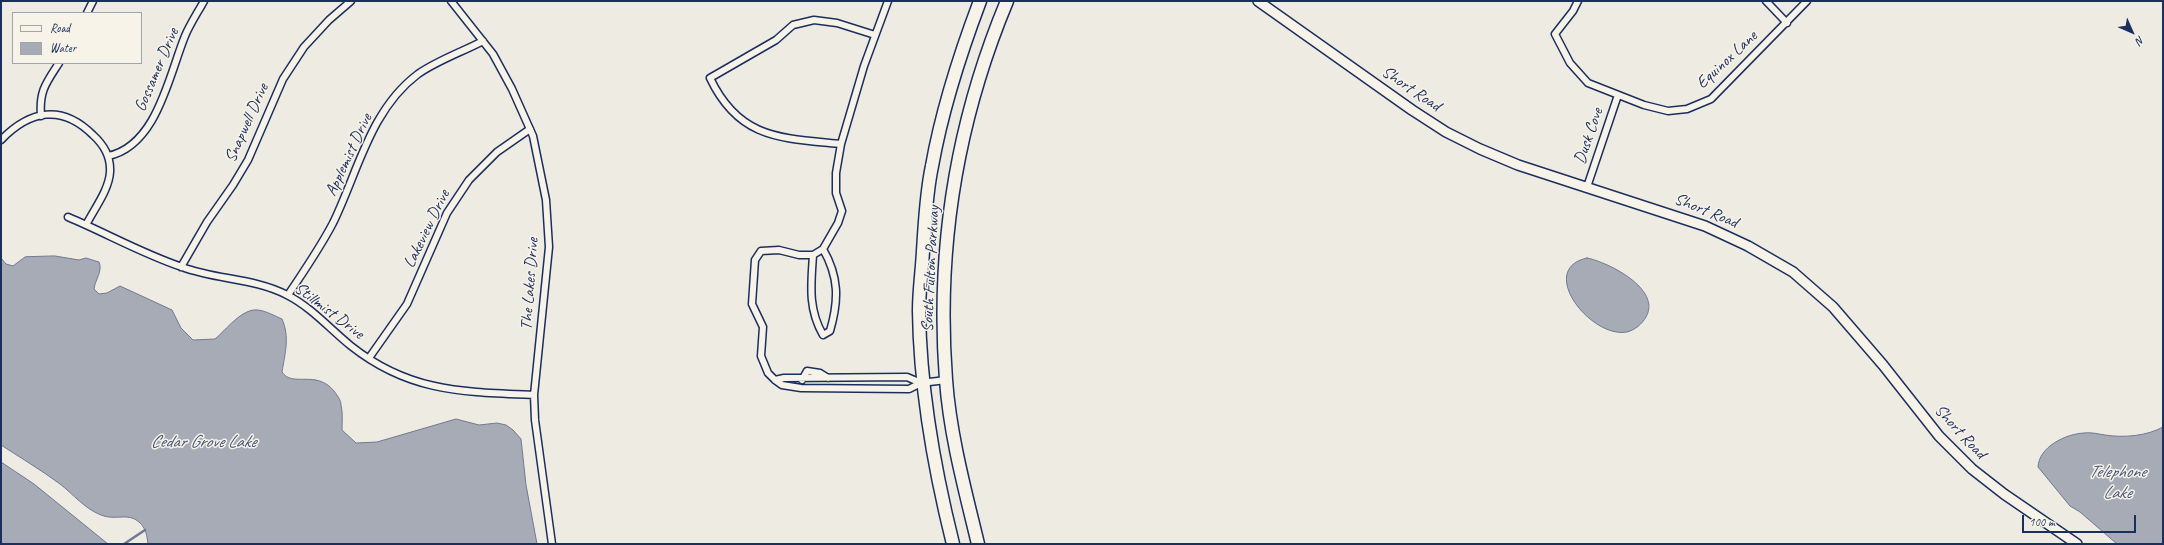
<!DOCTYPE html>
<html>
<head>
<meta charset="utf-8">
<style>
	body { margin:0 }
	#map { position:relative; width:2164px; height:545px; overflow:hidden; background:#eeebe2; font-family:Caveat,sans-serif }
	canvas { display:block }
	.frame { position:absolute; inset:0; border:2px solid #1b2f5e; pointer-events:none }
	.legend { position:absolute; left:12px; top:12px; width:130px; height:52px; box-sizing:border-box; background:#f7f3e8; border:1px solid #9fa5b1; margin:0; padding:5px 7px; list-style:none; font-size:12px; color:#1b2f5e }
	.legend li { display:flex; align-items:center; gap:8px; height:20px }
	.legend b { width:20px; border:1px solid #9fa5b1 }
	.north { position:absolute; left:2112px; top:12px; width:40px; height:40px; -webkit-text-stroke:3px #f7f3e8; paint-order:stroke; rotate:135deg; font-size:11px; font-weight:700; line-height:16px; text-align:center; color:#1b2f5e }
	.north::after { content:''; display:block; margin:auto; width:14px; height:18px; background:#1b2f5e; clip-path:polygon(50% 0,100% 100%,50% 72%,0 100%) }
	.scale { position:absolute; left:2022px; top:515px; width:114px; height:18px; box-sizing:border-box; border:2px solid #1b2f5e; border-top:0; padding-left:5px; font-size:12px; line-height:14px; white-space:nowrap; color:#1b2f5e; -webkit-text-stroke:3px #f7f3e8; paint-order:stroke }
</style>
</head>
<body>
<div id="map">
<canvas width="2164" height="545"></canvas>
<div class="frame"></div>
<ul class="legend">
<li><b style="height:5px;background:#f7f3e8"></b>Road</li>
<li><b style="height:11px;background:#a6abb5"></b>Water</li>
</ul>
<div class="north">N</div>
<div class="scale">100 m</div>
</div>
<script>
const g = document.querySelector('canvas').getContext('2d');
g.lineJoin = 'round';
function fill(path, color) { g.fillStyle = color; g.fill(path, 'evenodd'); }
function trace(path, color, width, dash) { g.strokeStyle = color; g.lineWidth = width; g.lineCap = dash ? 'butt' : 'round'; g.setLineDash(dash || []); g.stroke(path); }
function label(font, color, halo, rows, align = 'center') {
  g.font = font + ' Caveat,sans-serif'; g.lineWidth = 3; g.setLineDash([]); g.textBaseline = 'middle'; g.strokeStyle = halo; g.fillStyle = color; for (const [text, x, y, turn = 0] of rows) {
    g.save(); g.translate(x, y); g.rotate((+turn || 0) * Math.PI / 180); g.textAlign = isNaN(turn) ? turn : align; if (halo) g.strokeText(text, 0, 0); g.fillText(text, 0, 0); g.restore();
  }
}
const water = new Path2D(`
	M55,256l24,4 7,-2 13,4c4,9 -4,18 -5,27l5,5 8,-1 13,-7 52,24 9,18 12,12 22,-1c11,-9 27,-31 43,-29 8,1 17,6 24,9 8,18 3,34 0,53 10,16 34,-3 52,19 3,4 7,9 7,14 2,8 1,17 1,25l14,13 21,-1 79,-23 23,6 18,-2 9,2 7,5 8,9 5,46 11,59h-389c-1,-8 -2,-16 -9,-22 -11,-10 -24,-1 -38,-7 -16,-6 -28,-21 -41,-31 -19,-14 -39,-26 -59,-39v-187l5,6 7,2 12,-9z
	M1587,258c21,4 75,31 59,59 -4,7 -11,13 -19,15 -36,7 -91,-63 -40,-74z
	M2163,427v117h-46l-37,-32 -10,-6 -32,-39c1,-20 27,-33 46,-34 7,-1 14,1 21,2 19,3 42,1 58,-8z
	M1,462l33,22 74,60h-107z`);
fill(water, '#a6abb5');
trace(water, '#6e7992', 1);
trace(new Path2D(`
	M124,544l21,-14`), '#6e7992', 2.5);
const street = new Path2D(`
	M451,1l42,53 19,35 21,47 13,64 3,47 -15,148 1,25 17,124
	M888,1l-24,65 -23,78 -5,29v20l6,18 -4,12 -15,26 -10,6h-14l-20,-5 -18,1 -6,9 -3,44 11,23 -2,29 7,17 7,7 7,5 19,3 108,1 12,-6 25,-3
	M1578,1l-5,10 -18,23 15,29 18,20 56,22 24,6 19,-2 24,-10 96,-98
	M1766,1l21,22
	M87,13l6,-12
	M41,116c-2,-25 5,-33 18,-53
	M1,140c29,-30 61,-36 92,-5 11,10 18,21 17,37 -1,18 -16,37 -24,53
	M841,144c-61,-6 -102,-5 -131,-66l66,-38 17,-15 21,-5 23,3 38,12
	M108,156c49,-10 61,-81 77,-120 5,-12 13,-24 19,-35
	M1587,187l31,-92
	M68,217c38,16 75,37 114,50 35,13 72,11 105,28 24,12 43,34 64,51 58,46 111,46 183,49
	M813,255c-2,30 -5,54 10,80l7,-4c9,-31 9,-54 -7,-82
	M181,267l26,-45 26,-37 15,-25 35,-81 21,-32 25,-27 22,-19
	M288,295c16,-24 32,-47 45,-72 25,-51 37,-113 85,-149 20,-14 44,-22 65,-33
	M369,358l38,-54 40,-91 22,-33 28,-28 33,-23
	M775,380l9,-2 123,-1 14,6
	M802,380l5,-9 13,2 8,5`);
const secondary = new Path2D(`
	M1258,1l154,109 34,22 34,17 38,16 187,61 43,20 45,26 40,35 50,58 56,71 33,33 32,25 73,50`);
const highway = new Path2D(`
	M953,544c-19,-76 -33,-154 -34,-233 0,-20 3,-40 4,-60 2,-29 3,-57 9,-85 10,-56 28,-112 48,-165
	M978,544c-13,-54 -28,-109 -32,-164 -10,-130 11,-259 61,-379`);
trace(street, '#1b2f5e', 9);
trace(secondary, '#1b2f5e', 12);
trace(highway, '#1b2f5e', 15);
trace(street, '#f7f3e8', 6);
trace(secondary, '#f7f3e8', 9);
trace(highway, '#f7f3e8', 12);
label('17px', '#1b2f5e', '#f7f3e8', [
	["Equinox Lane",1727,60,-43],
	["Gossamer Drive",157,70,-67],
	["Short Road",1411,89,34],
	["Snapwell Drive",247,123,-66],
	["Dusk Cove",1589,136,-71],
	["Applemist Drive",349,155,-65],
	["Short Road",1706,211,22],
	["Lakeview Drive",427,229,-64],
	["South Fulton Parkway",931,269,-87],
	["The Lakes Drive",530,284,-86],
	["Stillmist Drive",329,311,37],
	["Short Road",1960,432,47]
]);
label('italic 18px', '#455478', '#f7f3e8', [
	["Cedar Grove Lake",203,442],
	["Telephone",2117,472],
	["Lake",2117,493]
]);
</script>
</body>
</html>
